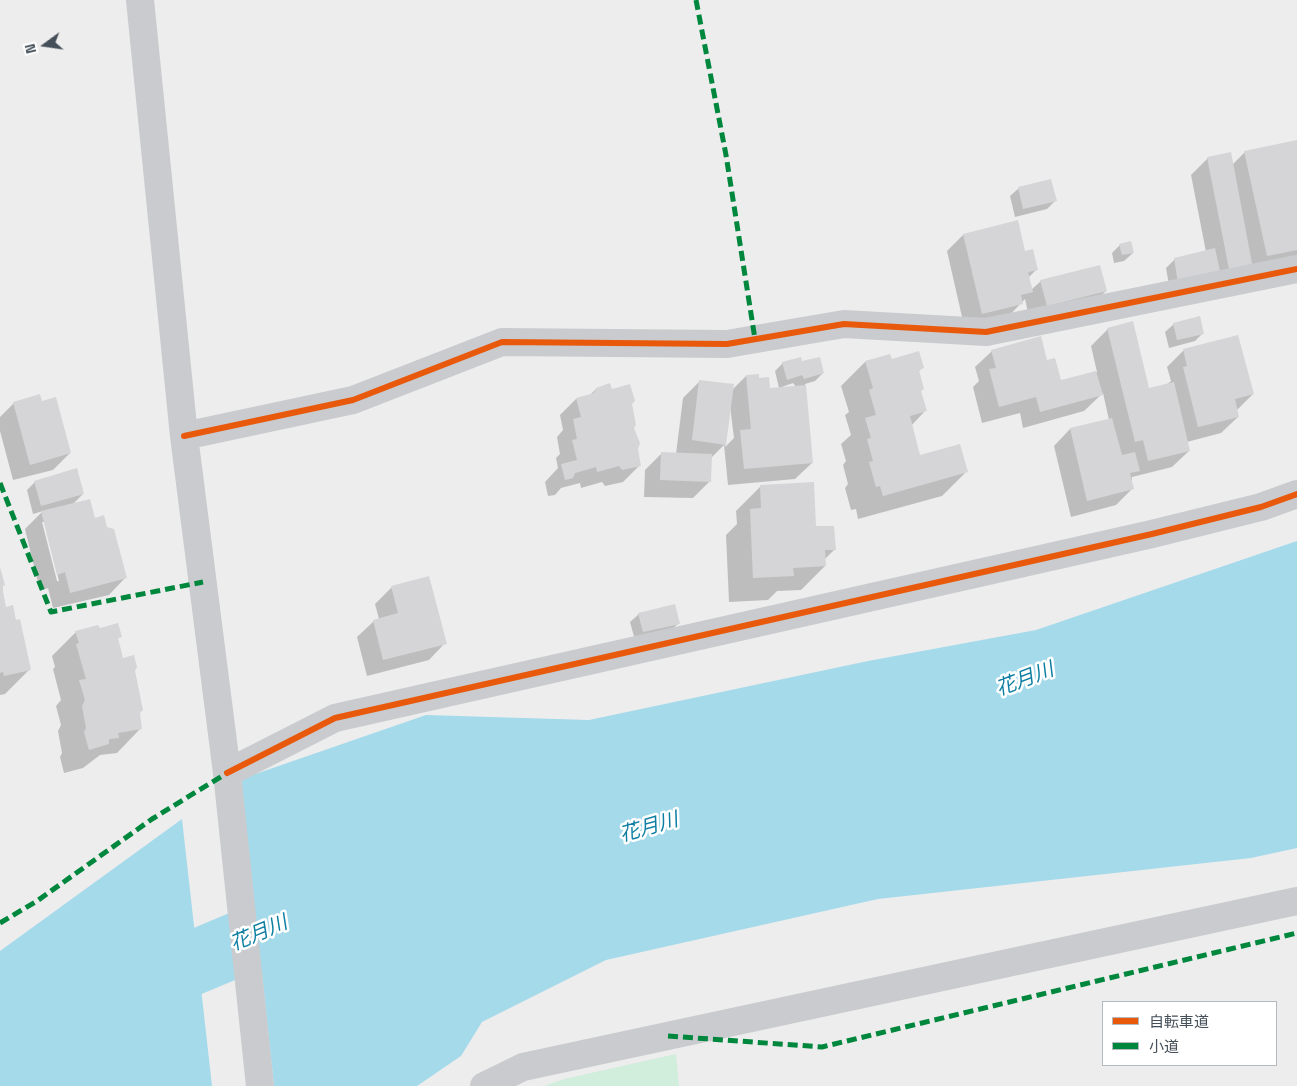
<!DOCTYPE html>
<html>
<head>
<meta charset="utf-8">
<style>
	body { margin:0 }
	#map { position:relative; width:1297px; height:1086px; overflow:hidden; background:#eeeded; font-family:"Space Grotesk","Noto Sans JP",sans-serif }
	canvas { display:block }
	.legend { position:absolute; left:1102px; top:1001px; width:175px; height:65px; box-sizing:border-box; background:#fff; border:1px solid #b4b9bd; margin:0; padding:6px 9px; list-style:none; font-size:15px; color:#444f59 }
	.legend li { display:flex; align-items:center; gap:10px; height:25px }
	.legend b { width:25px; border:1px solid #b4b9bd }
	.north { position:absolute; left:20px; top:20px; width:50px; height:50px; -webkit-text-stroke:4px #fff; paint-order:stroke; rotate:256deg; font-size:14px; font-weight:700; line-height:20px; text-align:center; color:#444f59 }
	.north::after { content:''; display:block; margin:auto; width:18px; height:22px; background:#444f59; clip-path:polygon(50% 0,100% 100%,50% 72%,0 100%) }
</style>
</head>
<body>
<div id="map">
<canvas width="1297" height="1086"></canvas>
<ul class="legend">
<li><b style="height:6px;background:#e8590c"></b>自転車道</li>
<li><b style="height:6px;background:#00873e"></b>小道</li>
</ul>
<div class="north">N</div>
</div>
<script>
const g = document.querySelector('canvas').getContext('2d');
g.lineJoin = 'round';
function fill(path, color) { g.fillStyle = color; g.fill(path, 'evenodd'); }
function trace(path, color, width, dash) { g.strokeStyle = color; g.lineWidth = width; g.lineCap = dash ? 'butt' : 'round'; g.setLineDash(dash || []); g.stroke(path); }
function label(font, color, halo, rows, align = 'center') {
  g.font = font + ' "Space Grotesk","Noto Sans JP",sans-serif'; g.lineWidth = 5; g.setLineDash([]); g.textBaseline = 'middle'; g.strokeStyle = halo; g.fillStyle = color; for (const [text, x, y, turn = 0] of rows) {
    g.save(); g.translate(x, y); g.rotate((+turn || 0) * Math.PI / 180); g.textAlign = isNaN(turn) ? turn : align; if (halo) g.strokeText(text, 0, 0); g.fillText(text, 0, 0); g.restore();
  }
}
fill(new Path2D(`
	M676,1054l3,32h-135l20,-7z`), '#d1eddc');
fill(new Path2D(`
	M1297,541v307l-46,10 -373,41 -272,61 -124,62 -21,34 -44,30h-143l-33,-307 185,-64 163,5 279,-59 168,-31z
	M182,819l30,267h-212v-135z`), '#a5daeb');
fill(new Path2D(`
	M1297,141v127l-127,23 -4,-23 9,-9 31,-7 -15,-77 17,-17 24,7 13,-13z
	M1019,188l36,13 -8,8 -32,8 -5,-21z
	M963,235l62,18 12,16 -9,9 3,12 10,-9 65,10 -17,16 -59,15 -5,-23 -20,21 -40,10 -18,-79z
	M1120,245l13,8 -9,8 -10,2 -2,-10z
	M1174,324l29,9 -8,8 -26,7 -4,-16z
	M1108,329l40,61 18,-5 5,-4 -4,-14 17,-17 69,44 -17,17 2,6 -17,16 -34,9 2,9 -17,16 -40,10v12l-16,16 -45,12 -17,-71 16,-17 39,-9 -6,-27 -19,18 -61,17 -3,-15 -38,10 -9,-36 6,-6 -4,-14 17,-16 54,11 14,20 37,-10 -6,-26z
	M891,360l31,8 -4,4 2,20 5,19 -14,15 8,31 47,15 -24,24 -84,23 -2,-10 -5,1 -6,-22 3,-4 -5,-19 3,-4 -5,-17 10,-9 -6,-20 4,-3 -8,-26 24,-24z
	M783,363h18l22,10 -8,8 -10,3 7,79 -17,16 -67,6 -4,-40 -14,14 -1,23 -16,16 -49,-1 1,-27 16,-16h15l7,-56 17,-17 31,10 15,-15 12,4 11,9 27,-2 -3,-4 -14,5 -4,-17zM730,406l4,32 -9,9z
	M596,389l16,2 18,13 10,61 -17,17 -18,4 -3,-4 -21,6 -1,-5 -19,5 -6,7 -7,1 -3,-14 13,-14 -2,-10 4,-4 -3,-17 6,-7 -3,-15 16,-16 13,-3z
	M14,403l56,50 -17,17 -40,10 -13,-49v-14z
	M35,482l48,12 -11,11 22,14 31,59 -16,17 -56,13 -5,-20 -8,3 -15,-62 18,-18 -10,3 -6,-24zM42,522h3l14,59h-2z
	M761,486l53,41 20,23 -9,9v7l-24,24 -24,1 -9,9 -39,2 -3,-67 11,-11 -1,-13z
	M0,569l5,39 24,62 -24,24 -5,1z
	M392,587l53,56 -16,17 -62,16 -10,-39 17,-16 5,-2 -4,-15z
	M639,614l40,9 -9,8 -35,9 -5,-18z
	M100,629l20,7 -3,4 5,19 12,12 7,57 -24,25 -17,2 -17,13 -19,5 -4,-16 2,-4 -4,-22 3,-6 -5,-19 5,-6 -8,-31 2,-2 -3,-11 24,-24z`), '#0003');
trace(new Path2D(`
	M0,1057l31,-21 88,-42 193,-81`), '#a5daeb', 64);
fill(new Path2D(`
	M1297,140v110l-30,6 -23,-105z
	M1231,152l22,117 -23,5 -23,-117z
	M1051,179l6,22 -34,8 -5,-22z
	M1018,220l7,31 8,-2 5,21 -10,2 5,20 -12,3 2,9 -41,10 -19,-80z
	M1131,241l3,12 -12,2 -3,-11z
	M1215,248l6,28 -43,7 -4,-25z
	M1100,265l7,26 -60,15 -7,-26z
	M1200,316l4,18 -27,6 -4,-17z
	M1133,321l16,67 25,-6 16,69 -42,10 -5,-21 -8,2 -28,-114z
	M1238,335l16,59 -19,5 4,18 -41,10 -15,-60 4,-1 -4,-17z
	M1041,336l6,24 8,-2 6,22 35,-9 7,24 -63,17 -4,-15 -37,10 -10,-38 7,-1 -5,-18z
	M919,351l5,17 -5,2 5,19 -3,2 6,20 -17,5 10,39 40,-11 8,28 -85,24 -3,-10 -4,1 -7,-25 4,-1 -6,-22 4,-1 -6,-20 11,-3 -7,-25 4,-2 -8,-27 25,-7 2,5z
	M801,357l1,4 18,-4 4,16 -20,6 -2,-4 -15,5 -5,-18z
	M759,374v4l10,-1 1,11 36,-3 7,78 -69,6 -4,-39 11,-1 -5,-54z
	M699,380l35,4 -8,61 -34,-5z
	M610,383l2,6 18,-5 5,17 -3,3 4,21 -2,3 6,15 -2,6 3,17 -19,4 -3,-4 -22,6 -1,-5 -21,6 -2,5 -8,2 -4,-16 16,-4 -5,-20 5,-1 -4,-20 8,-2 -5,-19 18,-5 2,-5z
	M40,394l2,7 14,-4 15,56 -41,12 -17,-63z
	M1112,418l10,37 13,-3 5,19 -10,2 4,16 -47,12 -17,-73z
	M661,452l51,2 -1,28 -51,-2z
	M77,468l7,26 -43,12 -7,-25z
	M814,482l2,44h18l2,24h-11l1,16 -33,2 1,8 -41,2 -3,-69 11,-1 -1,-23z
	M90,499l5,19 9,-3 3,12 7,2 13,49 -57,15 -5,-21 -8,3 -16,-64z
	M0,567l5,18 -3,2 4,20 7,-2 3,15 4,-1 11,51 -27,6 -1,-4 -3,1z
	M429,576l18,68 -64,16 -10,-40 25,-7 -7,-27z
	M675,604l5,20 -37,8 -5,-19z
	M118,623l4,14 -4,1 5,20 11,-3 3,12 -2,4 8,39 -3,3 2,16 -24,4 1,5 -10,1v5l-20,6 -5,-18 2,-4 -4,-22 3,-6 -6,-20 7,-1 -10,-35 3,-1 -4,-12 23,-6 2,3z`), '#d5d5d7');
trace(new Path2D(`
	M140,0l44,436 43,337 33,313
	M184,436l169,-36 149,-58 225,2 117,-20 142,8 311,-63
	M227,773l108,-55 817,-184 109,-27 36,-13
	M484,1086l39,-19 774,-166`), '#c9cbce', 28);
trace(new Path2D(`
	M696,0l30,155 29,184
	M0,483l51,129 152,-30
	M0,923l37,-22 115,-82 75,-46
	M668,1036l154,11 475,-114`), '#00873e', 5, [10, 5]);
trace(new Path2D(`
	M184,436l169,-36 149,-58 225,2 117,-20 142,8 311,-63
	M227,773l108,-55 817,-184 109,-27 36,-13`), '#e8590c', 6);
label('italic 20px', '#0e7fa3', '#fff', [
	["花月川",1025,680,-21],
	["花月川",649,828,-16],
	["花月川",259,934,-23]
]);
</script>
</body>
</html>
